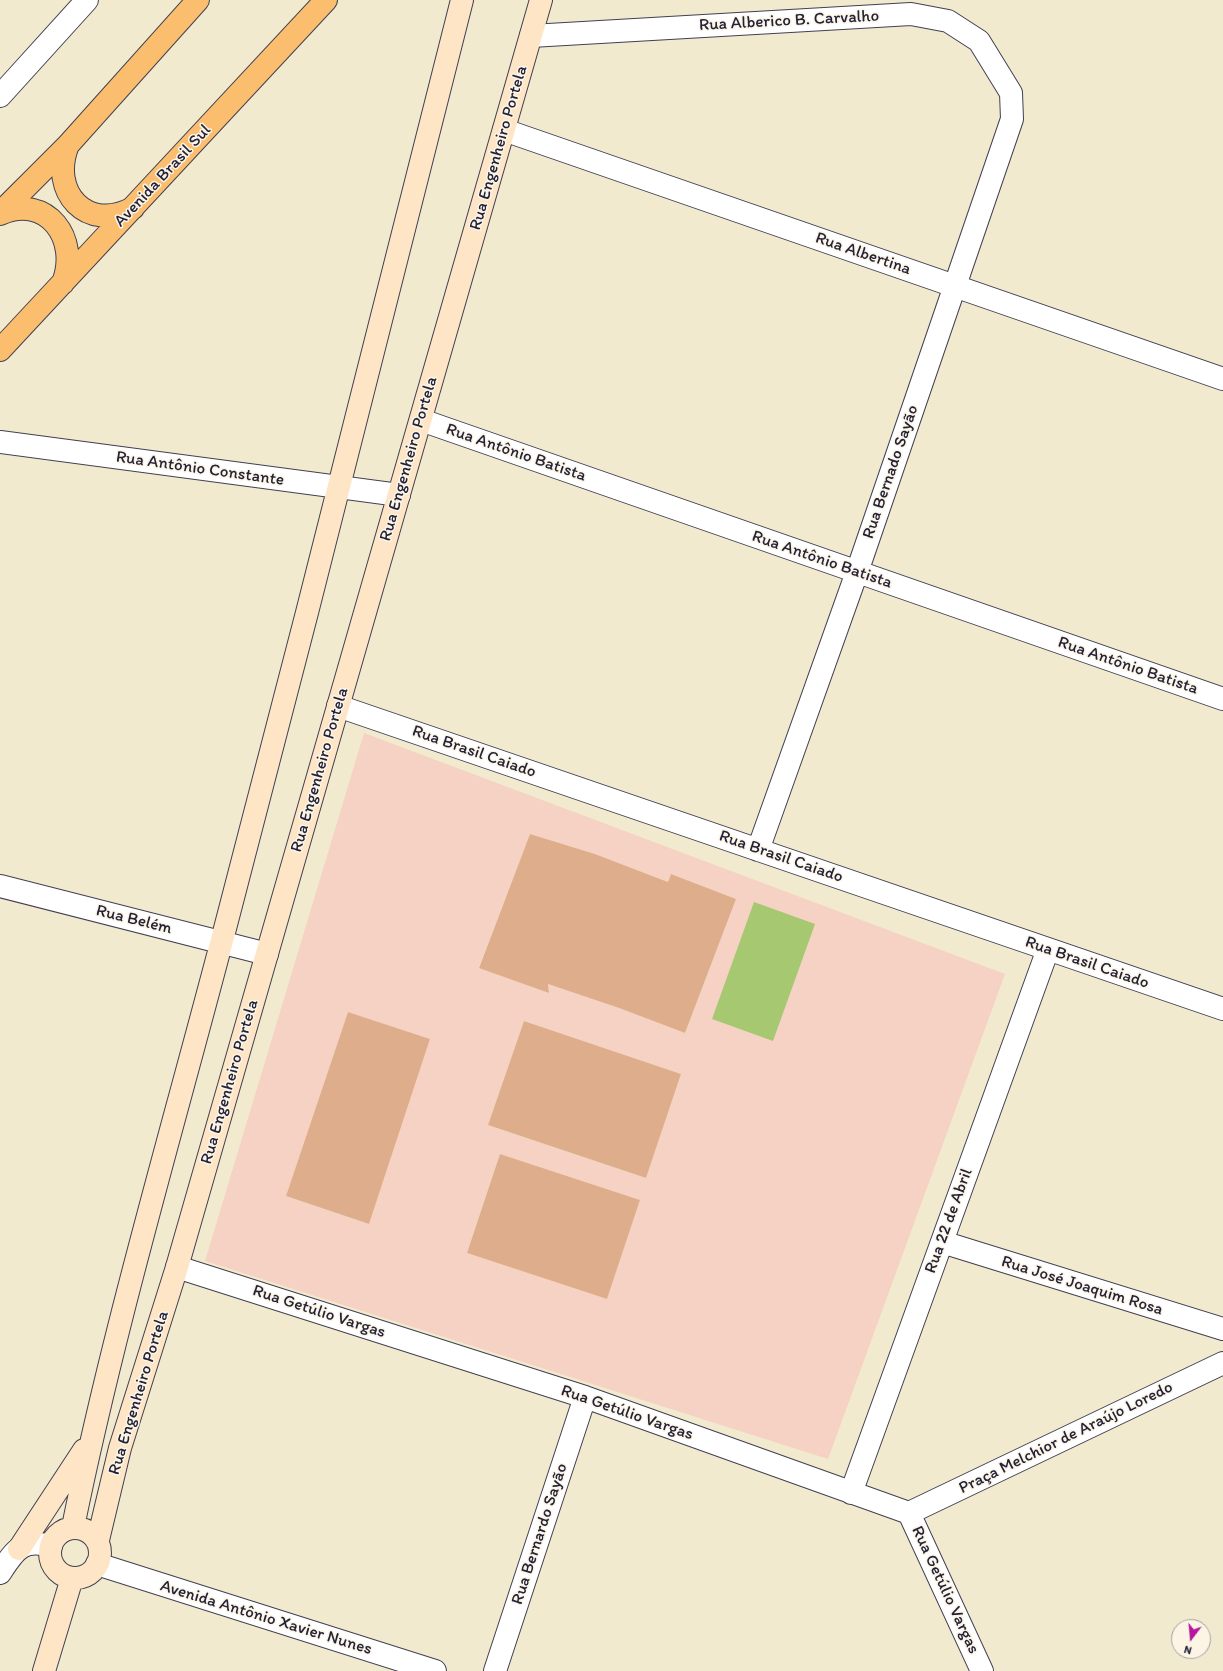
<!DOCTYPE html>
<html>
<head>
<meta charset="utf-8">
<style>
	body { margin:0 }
	#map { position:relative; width:1223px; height:1671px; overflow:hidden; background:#f2eacf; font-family:Itim,sans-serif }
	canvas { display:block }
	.north { position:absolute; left:1171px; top:1619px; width:40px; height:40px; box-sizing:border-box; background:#fcf5e5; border:1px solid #a5a1a1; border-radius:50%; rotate:196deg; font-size:11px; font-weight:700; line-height:16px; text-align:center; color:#22223b }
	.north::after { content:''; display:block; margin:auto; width:14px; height:18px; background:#b5179e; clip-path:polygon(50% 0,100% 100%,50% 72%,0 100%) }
</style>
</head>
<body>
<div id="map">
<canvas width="1223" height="1671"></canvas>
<div class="north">N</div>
</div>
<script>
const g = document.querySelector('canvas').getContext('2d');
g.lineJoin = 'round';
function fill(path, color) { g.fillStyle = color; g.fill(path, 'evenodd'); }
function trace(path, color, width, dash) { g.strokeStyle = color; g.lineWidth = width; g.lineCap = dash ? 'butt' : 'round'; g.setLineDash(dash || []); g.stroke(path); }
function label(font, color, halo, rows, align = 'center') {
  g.font = font + ' Itim,sans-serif'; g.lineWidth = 3; g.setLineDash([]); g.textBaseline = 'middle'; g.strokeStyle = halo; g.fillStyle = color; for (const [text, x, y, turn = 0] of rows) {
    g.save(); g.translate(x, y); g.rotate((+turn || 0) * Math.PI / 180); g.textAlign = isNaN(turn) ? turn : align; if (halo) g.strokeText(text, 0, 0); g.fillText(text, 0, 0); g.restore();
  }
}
fill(new Path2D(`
	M364,733l641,241 -177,485 -623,-198zM530,834l65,20 73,28 3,-8 65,25 -51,134 -66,-25 -71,-24 1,9 -70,-26zM348,1012l82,27 -61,185 -83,-28zM524,1021l157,53 -35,104 -158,-53zM500,1154l140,46 -33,99 -140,-46z`), '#f5d2c3');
fill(new Path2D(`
	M754,902l61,22 -42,117 -61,-22z`), '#a6c871');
fill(new Path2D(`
	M530,834l65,20 73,28 3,-8 65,25 -51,134 -66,-25 -71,-24 1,9 -70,-25z
	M348,1012l82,27 -61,185 -83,-28z
	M524,1021l157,53 -35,104 -158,-53z
	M500,1154l140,46 -33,99 -140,-46z`), '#deae8c');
const street = new Path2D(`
	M531,36l380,-22 37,7 31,20 32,52 1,26 -155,453 -99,278
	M0,96l87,-96
	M504,130l719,249
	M421,420l802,279
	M0,442l399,53
	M338,706l885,303
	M0,886l267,68
	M942,1242l281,87
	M177,1267l408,130 324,116 73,158
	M851,1493l197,-544
	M909,1513l314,-150
	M97,1564l338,107
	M0,1573c15,-23 22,-35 51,-27
	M495,1671l90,-274`);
const secondary = new Path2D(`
	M73,1527c40,-196 97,-389 148,-583 83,-314 161,-629 241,-944
	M50 1553a25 25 0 1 1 50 0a25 25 0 1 1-50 0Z
	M98,1540l22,-92 57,-181 364,-1267
	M19,1549l65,-99
	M44,1671l28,-93`);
const primary = new Path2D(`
	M68,145c-19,47 19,88 65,63
	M0,213l68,-68 130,-145
	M0,214c47,-21 80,25 63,69
	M0,350l326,-350`);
trace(street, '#414051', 24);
trace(secondary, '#414051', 24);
trace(primary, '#414051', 24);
trace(street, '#fff', 22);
trace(secondary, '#fde5c5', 22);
trace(primary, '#fbbe6e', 22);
label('17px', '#22223b', '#fcf5e5', [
	["Rua Alberico B. Carvalho",789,21,-3],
	["Rua Engenheiro Portela",499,148,-74],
	["Avenida Brasil Sul",163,176,-47],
	["Rua Albertina",863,254,19],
	["Rua Antônio Batista",516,453,19],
	["Rua Engenheiro Portela",409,459,-74],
	["Rua Antônio Constante",200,469,8],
	["Rua Bernado Sayão",891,472,-71],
	["Rua Antônio Batista",822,560,19],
	["Rua Antônio Batista",1128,666,19],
	["Rua Brasil Caiado",474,752,19],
	["Rua Engenheiro Portela",320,770,-74],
	["Rua Brasil Caiado",781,857,19],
	["Rua Belém",134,920,14],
	["Rua Brasil Caiado",1087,963,19],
	["Rua Engenheiro Portela",230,1082,-74],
	["Rua 22 de Abril",949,1221,-70],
	["Rua José Joaquim Rosa",1082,1286,17],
	["Rua Getúlio Vargas",319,1312,18],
	["Rua Engenheiro Portela",139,1393,-73],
	["Rua Getúlio Vargas",627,1413,19],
	["Praça Melchior de Araújo Loredo",1066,1438,-26],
	["Rua Bernardo Sayão",540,1534,-72],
	["Rua Getúlio Vargas",945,1590,65],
	["Avenida Antônio Xavier Nunes",266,1618,17]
]);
</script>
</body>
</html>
